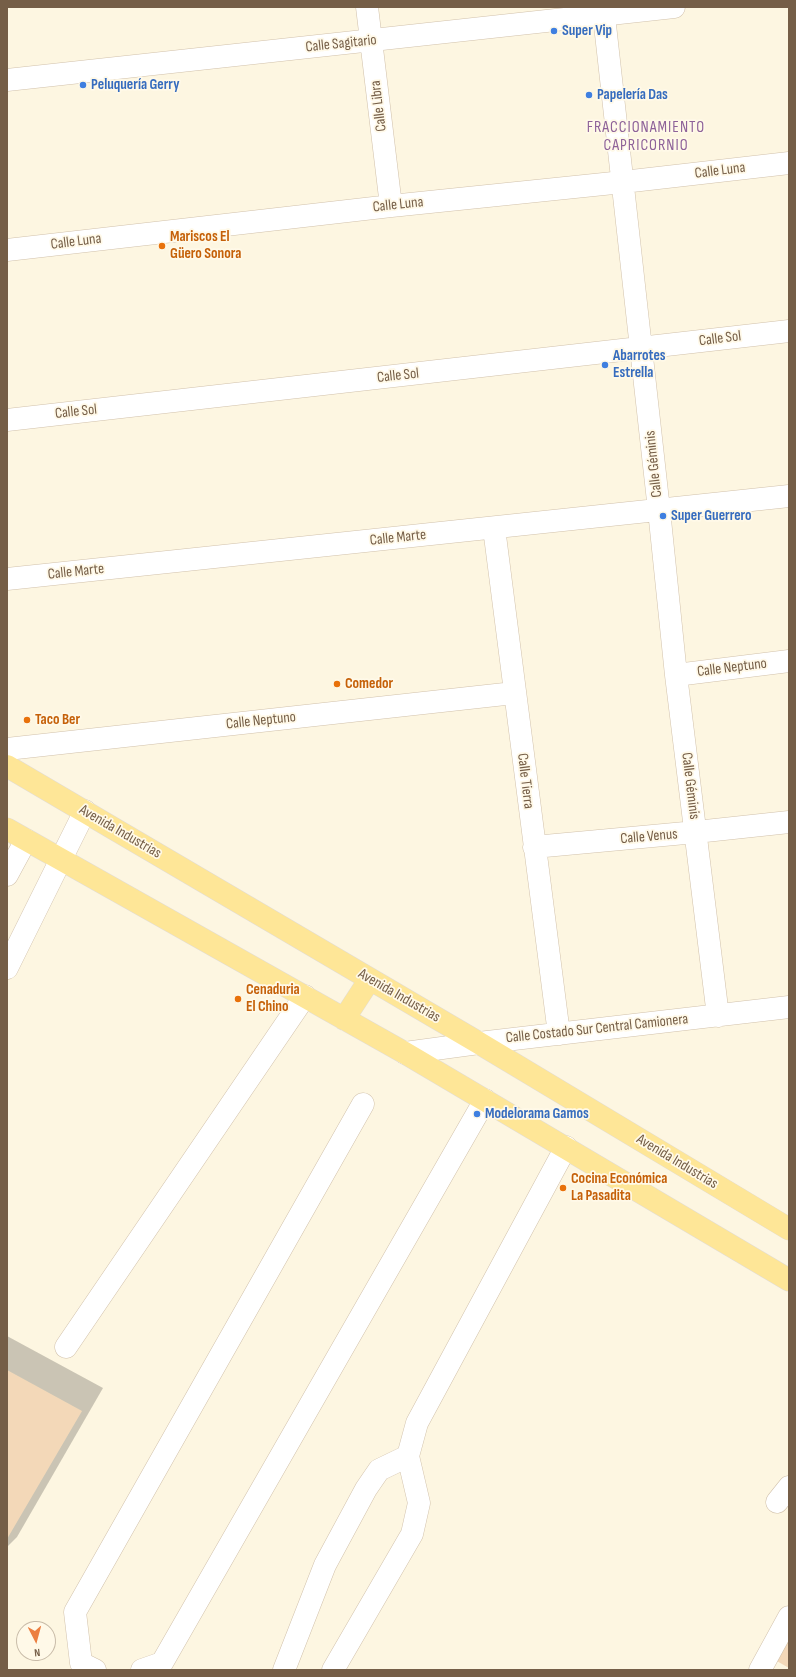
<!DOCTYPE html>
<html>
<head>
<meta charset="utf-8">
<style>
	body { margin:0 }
	#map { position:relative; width:796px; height:1677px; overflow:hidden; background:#fdf6e1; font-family:"Sofia Sans Condensed",sans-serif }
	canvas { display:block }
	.frame { position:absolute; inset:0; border:8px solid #755e47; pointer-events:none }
	.north { position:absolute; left:16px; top:1621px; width:40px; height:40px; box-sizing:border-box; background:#fff9e8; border:1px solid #c8bba8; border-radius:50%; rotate:174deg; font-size:11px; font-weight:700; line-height:16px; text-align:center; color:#755e47 }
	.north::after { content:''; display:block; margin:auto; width:14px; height:18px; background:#ec7f41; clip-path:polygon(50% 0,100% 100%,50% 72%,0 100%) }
</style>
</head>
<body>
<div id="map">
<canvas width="796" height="1677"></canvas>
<div class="frame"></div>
<div class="north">N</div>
</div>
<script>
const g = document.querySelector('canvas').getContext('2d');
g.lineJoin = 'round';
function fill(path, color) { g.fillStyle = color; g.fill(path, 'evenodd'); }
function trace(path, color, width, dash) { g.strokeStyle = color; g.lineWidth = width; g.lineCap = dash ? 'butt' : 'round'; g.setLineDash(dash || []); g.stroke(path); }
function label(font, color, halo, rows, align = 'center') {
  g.font = font + ' "Sofia Sans Condensed",sans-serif'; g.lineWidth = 3.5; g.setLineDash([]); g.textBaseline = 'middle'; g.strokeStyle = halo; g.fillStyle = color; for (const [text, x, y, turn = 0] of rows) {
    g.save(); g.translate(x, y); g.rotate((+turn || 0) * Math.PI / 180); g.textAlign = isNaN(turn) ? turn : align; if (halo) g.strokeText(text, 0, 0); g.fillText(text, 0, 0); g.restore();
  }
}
fill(new Path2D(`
	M7,1336l96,52 -86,149 -10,10z`), '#0003');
fill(new Path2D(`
	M7,1370l75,41 -75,128z
	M789,1635v33l-14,-8z`), '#f3d8b8');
const minor = new Path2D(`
	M367,7l24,199
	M603,7l56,503 17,165 42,341
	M7,80l667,-73
	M7,250l384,-44 232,-24 166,-19
	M7,420l782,-89
	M494,528l65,506
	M7,579l782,-83
	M676,675l113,-14
	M7,749l507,-56
	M534,847l162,-15 93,-10
	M7,875l19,-35
	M7,968l78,-157
	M405,1053l74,-10 310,-36
	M66,1347l239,-351
	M777,1502l12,-15
	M95,1670l-14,-7 -6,-51 288,-508
	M142,1670l20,-7 323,-563
	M284,1670l41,-105 41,-76 13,-19 29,-14
	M333,1670l79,-136 7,-31 -11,-47 9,-33 149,-276
	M760,1670l29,-53`);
const major = new Path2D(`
	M7,766l472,277 310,186
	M7,829l398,224 384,227
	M344,1019l26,-40`);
trace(minor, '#d1c1ab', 23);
trace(major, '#e1dcd7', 23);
trace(minor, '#fff', 22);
trace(major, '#fee697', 22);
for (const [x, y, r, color] of [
	[554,31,4,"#3f7fe0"],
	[83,85,4,"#3f7fe0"],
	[589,95,4,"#3f7fe0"],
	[162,246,4,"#e8710a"],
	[605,365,4,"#3f7fe0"],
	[663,516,4,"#3f7fe0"],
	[337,684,4,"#e8710a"],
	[27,720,4,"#e8710a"],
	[238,999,4,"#e8710a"],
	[477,1114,4,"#3f7fe0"],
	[563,1188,4,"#e8710a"]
]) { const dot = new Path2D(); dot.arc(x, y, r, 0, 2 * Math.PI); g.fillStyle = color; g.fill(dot); trace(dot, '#fff9e8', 1.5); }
label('bold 15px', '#366cbe', '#fff9e8', [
	["Super Vip",562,31],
	["Peluquería Gerry",91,85],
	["Papelería Das",597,95],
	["Abarrotes",613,356],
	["Estrella",613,373],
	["Super Guerrero",671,516],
	["Modelorama Gamos",485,1114]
], 'left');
label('15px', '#755e47', '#fff9e8', [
	["Calle Sagitario",341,44,-6],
	["Calle Libra",379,106,-97],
	["Calle Luna",720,171,-7],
	["Calle Luna",398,205,-6],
	["Calle Luna",76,242,-7],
	["Calle Sol",720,339,-7],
	["Calle Sol",398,376,-6],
	["Calle Sol",76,412,-6],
	["Calle Géminis",654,464,-96],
	["Calle Marte",398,538,-6],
	["Calle Marte",76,572,-6],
	["Calle Neptuno",732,668,-7],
	["Calle Neptuno",261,721,-6],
	["Calle Tierra",525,781,83],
	["Calle Géminis",690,786,83],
	["Avenida Industrias",120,832,30],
	["Calle Venus",649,837,-5],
	["Avenida Industrias",399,996,30],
	["Calle Costado Sur Central Camionera",597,1029,-6],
	["Avenida Industrias",677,1162,31]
]);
label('bold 15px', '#c56008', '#fff9e8', [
	["Mariscos El",170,237],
	["Güero Sonora",170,254],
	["Comedor",345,684],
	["Taco Ber",35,720],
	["Cenaduria",246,990],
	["El Chino",246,1007],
	["Cocina Económica",571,1179],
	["La Pasadita",571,1196]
], 'left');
g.letterSpacing = '1px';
label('16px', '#8e6299', '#fff9e8', [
	["FRACCIONAMIENTO",646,128],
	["CAPRICORNIO",646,146]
]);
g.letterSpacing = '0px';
</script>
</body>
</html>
